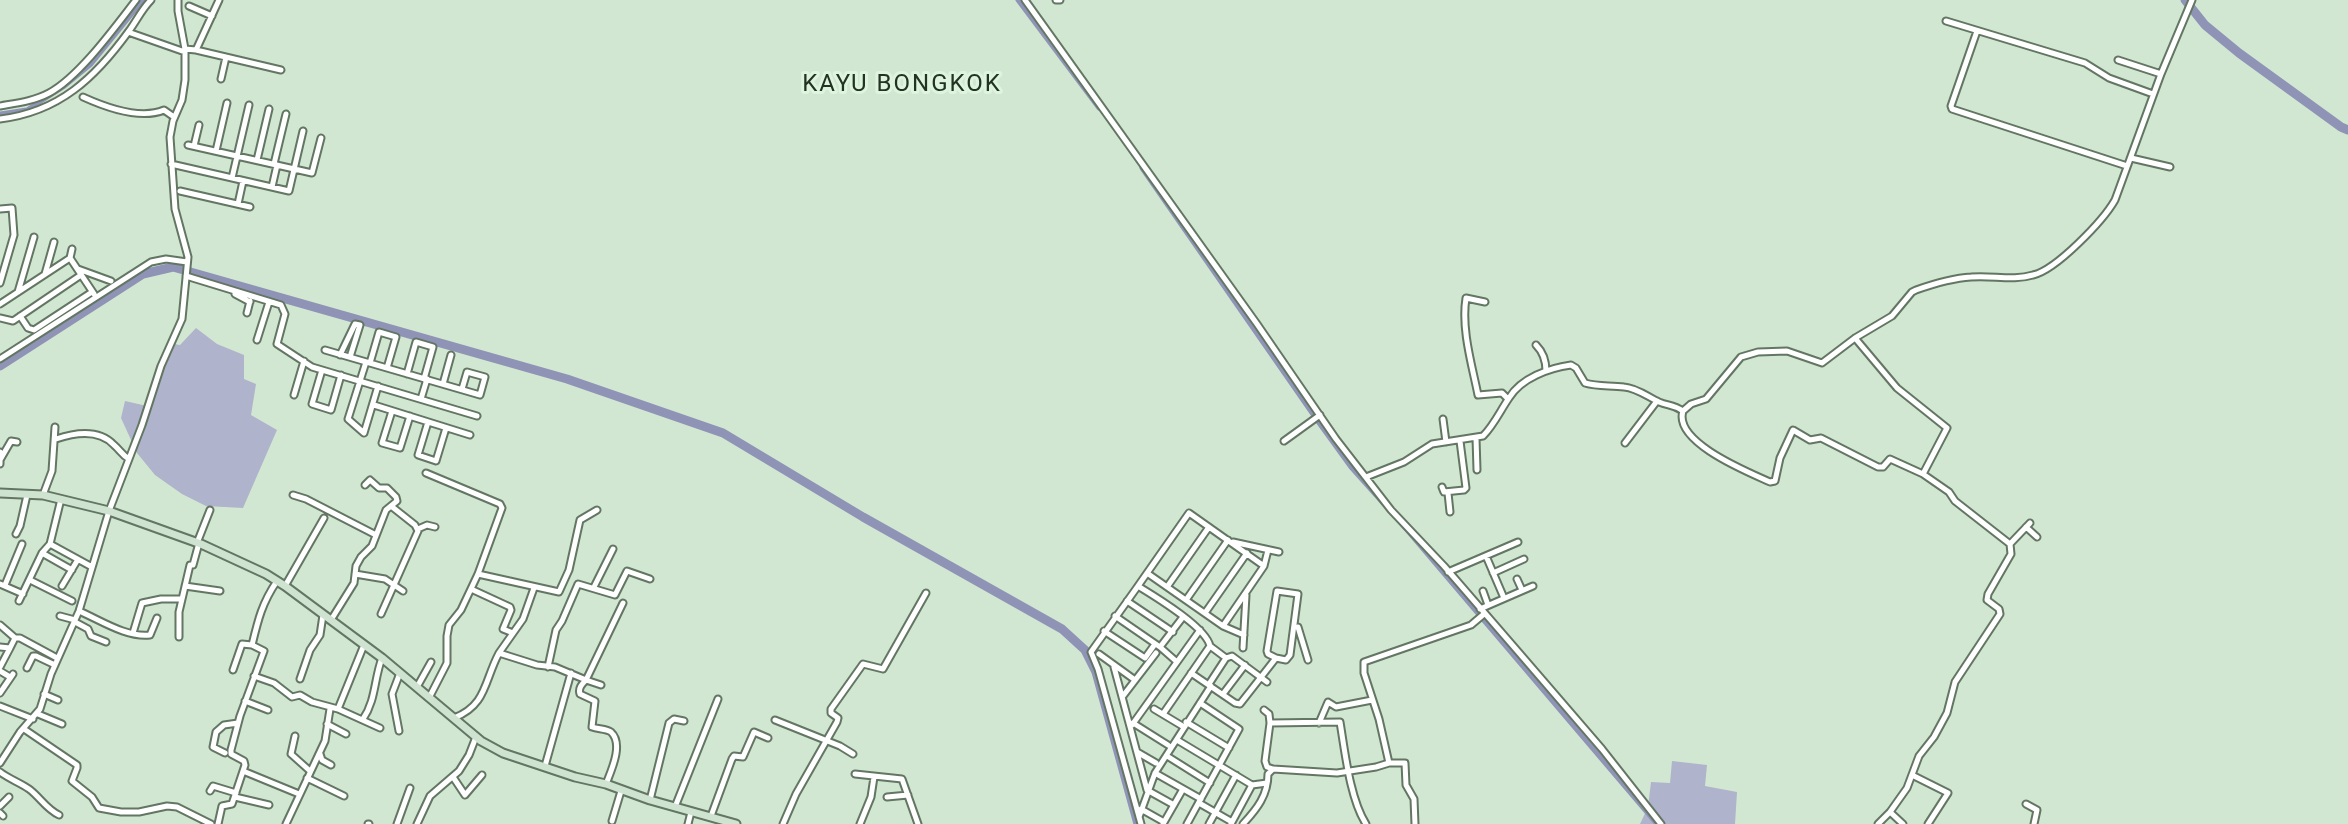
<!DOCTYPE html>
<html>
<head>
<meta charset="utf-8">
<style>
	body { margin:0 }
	canvas { display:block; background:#d1e7d1 }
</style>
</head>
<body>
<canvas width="2348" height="824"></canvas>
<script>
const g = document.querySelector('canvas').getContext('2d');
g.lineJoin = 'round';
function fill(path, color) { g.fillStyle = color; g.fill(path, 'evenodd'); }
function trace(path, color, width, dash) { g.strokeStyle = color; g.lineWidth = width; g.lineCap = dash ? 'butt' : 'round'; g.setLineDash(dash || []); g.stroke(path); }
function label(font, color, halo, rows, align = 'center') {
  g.font = font + ' Roboto,sans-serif'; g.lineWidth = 6; g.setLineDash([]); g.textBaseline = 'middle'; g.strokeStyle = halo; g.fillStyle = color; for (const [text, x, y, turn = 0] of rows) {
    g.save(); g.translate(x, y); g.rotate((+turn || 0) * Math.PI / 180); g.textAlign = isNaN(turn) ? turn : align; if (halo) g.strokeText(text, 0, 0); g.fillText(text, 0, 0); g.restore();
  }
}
fill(new Path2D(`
	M196,328l21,16 27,11v24l12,5 -5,31 26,15 -34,78 -37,-2 -24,-12 -27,-19 -18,-22 -16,-35 4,-17 22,5 21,-63 12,2z
	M1672,761l35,4 -2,21 32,6 -2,32h-95l8,-17 3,-25 19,1z`), '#afb3cc');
trace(new Path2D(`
	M1018,0l81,108
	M0,114l27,-4 36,-23 28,-23 52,-64
	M1142,168l175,252 34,47 33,37
	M1401,523l256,301`), '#8f94b6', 5);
trace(new Path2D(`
	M2185,0l20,25 34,28 102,74 7,3
	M0,366l143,-92 30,-7 394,112 156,54 140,84 199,112 23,21 11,22 42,152`), '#8f94b6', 9);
const street = new Path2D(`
	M1025,0l232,324 79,115 55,71 53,56 77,89 81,94 59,75
	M1056,0h4
	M189,6l23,10
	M1946,21l139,42 24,15 44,16
	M1977,31l-26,75 1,3 175,57
	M128,32l57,20
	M185,49l11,1 23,-50
	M196,50l85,20
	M2118,60l43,14
	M221,79l5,-22
	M83,97c22,10 57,23 81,13l10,7
	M0,106c17,-3 34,-5 49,-13 30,-16 66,-66 87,-93
	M0,119c59,-7 95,-41 129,-88 8,-11 13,-22 22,-31
	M188,145l124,28 9,-35
	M194,146l5,-21
	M216,151l11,-48
	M2131,158l39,9
	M257,160l12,-51
	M171,164l118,27 14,-60
	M274,164l12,-50
	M232,178l17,-73
	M272,187l5,-22
	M180,191l70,16
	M238,204l5,-23
	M0,209l12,-1 2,27 -14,48
	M70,258l24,36
	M78,269l33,12
	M45,274l9,-32
	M186,276l95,29 4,9 -8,30 35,23 165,49
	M18,292l16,-55
	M235,294l15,8
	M1485,302l-19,-4c-5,31 6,67 12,97l24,-2 6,6
	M0,304l70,-46 2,-9
	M247,313l3,-12
	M20,316l8,12 6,2 58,-38
	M0,318l13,3 68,-46
	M1855,338l42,50 50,40 -24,46 26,18 6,9 55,43
	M257,340l12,-38
	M1536,345c7,7 10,16 10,26
	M325,350l155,45 5,-18 -18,-5 -5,17
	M340,355l15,-31 5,1 -10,32
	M0,359l151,-97 15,-3 21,3
	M366,362l-18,57 16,14 14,-47
	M370,363l9,-31 17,5 -9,31
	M322,370l-10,34 19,6 10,-35
	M407,374l9,-32 17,5 -9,32
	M443,384l8,-29
	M294,395l10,-34
	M421,399l6,-20
	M374,405l96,30
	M392,411l-10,32 18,5 10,-32
	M1683,411c-10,31 65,61 87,71l5,-1 5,-23 13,-28 17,10 11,-2 57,29h5l7,-8 33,15
	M1443,419l3,23
	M428,422l-10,33 18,6 10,-33
	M1476,438l1,32
	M56,439c18,-6 43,-10 58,6 6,5 8,10 15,14
	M1284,441l36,-26
	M1625,443l32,-42
	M0,452v12
	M0,460l11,-19 6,1
	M426,473l74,31 2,4 -24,66 -17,36 -12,15 -2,11v27l-18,35
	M1366,477l38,-15 28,-18 51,-8c11,-11 17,-25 26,-38 12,-20 40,-30 62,-33l5,3 9,15c13,4 26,2 39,4 13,1 24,10 35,15 9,4 14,2 24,9l8,-7 15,-5 35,-42 17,-5 29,-1 35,12 33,-25 37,-22 20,-24 4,-2c17,-6 38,-12 55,-13 21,-2 42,4 62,-2 23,-5 70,-54 82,-75l46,-126 31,-74
	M1442,487l2,5 20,-2 2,-2 -6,-47
	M1448,493l2,19
	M43,495l9,-24 3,-44
	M293,495l13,4 70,36
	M2026,527l11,10
	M418,529l9,-4 8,2
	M16,534l4,-8 7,-31
	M1233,542l46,10
	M197,543l13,-33
	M50,544l42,23
	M42,553l30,17
	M1486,556l18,42
	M1448,572l70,-30
	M1147,573l76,53 21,9
	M1493,573l31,-14
	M355,574l30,5 18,12
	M478,574l81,18 10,-22 11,-50 17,-10
	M1517,579l5,11
	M30,580l42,21
	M0,584l23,10
	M5,585l17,-41
	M62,586l15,-25
	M185,586l35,5
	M285,586l39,-68
	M1138,586l51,-73 75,53
	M594,587l19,-38
	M1167,587l42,-60
	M471,589l39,18 1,3 -8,19 10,4
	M1483,591l5,14
	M1186,600l42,-60
	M19,601l23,-48 8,-9 11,-45
	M1127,601l46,31
	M1480,609l53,-23
	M79,611c21,9 48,27 71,24l7,-17
	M1205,613l42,-60
	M381,614l37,-83 -3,-6 -24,-19
	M60,616l15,4
	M1115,616l45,31 17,15
	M331,620l23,-37 2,-17 5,-9 11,-11 14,-36 11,-9 -1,-4 -9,-9h-8l-9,-8 -5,5
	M75,622l13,7 3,7 15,6
	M0,625l15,13h5l37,20
	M1223,626l41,-60 4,-16
	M1298,627l10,33
	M1104,631l41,27 10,-14
	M133,633l9,-30 19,-4h20
	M179,637v-25l11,-47h3l6,-22
	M0,647l10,1 5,-10
	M1160,647l23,-30
	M1243,648l3,-53
	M499,653l24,-34 11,-31
	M1099,654l36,26
	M0,667l10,-19
	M548,667l8,-37 6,-9 16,-37 37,11 12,-24 23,8
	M1114,667l33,123 27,15
	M27,668l6,-12h3l19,9
	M233,670l9,-26 10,1
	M0,671l10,6
	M1191,673l44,30 5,1 36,-46 10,2 4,-5 8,-61 -21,-3 -10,60 1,3 8,4
	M254,676l20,7 18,14 8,-2 12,7 26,7 42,19
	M300,679l10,-29 10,-15 3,-20
	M1209,684l17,-26
	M601,685l-15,-5c-4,4 -8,8 -6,14l15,7 -3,26c6,2 15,2 19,5 13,12 0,39 -5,52
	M417,687l14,-25
	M0,693l13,-19
	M44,694l14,6
	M1223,694l22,-29
	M1123,696l33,-43
	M245,701l23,9
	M0,706l33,13
	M338,709l26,-64
	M1154,709l30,18
	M1264,710l5,4 1,9 70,-1c5,30 10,77 26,102
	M38,714l24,10
	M1163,714l47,-68
	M454,718c33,-13 30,-37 45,-65l38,12 18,2 31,13 37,-77
	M363,719c13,-19 11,-40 19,-61
	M775,720l65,26 13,8
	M1186,722l43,26
	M1133,723l35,22
	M1270,723l-5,38 2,6 6,2
	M1319,723l9,-21 8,5 36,-7
	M327,724l19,10
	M1132,725l68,-95
	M24,729l53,36v3l-5,13 20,16 7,11 22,4h18l28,-6 10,1 34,17
	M399,731l-7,-37 8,-21
	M295,736l-4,18 19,17
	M1177,740l75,45
	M1137,752l19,11
	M225,753l-12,-6 3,-15 8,-7 14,-2
	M320,754l2,6 9,5
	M1167,756l43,27
	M0,763l20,-31 20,-23 11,-35 28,-63 30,-100 33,-86 19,-59 21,-47 6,-62 -13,-48 -5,-72 3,-16 9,-21 3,-20v-31l-7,-38v-11
	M1389,763h16l1,22 8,14 1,25
	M545,766l26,-93
	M243,771l56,23
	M0,772c9,7 19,10 29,17 11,8 17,20 30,26
	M1155,773l46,26
	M855,774l47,5 16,45
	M1912,775l36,18 -20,31
	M453,777l12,18 17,-20
	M307,778l37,18
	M210,791l3,-5 23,7
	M235,797l34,8
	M887,797l21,-2
	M650,800l19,-77 5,-4 10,2
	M1199,803l33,19
	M2026,804l11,6 -3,14
	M0,806l9,-9
	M675,807l43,-108
	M1141,809l23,13
	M1890,812l13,12
	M0,813l3,3
	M711,816l21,-57 2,-3 9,1 11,-25 14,6
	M1139,817l16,-44 56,-87
	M612,821l9,-30
	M218,824l4,-18 10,-2 13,-39 -1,-4 -13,-7v-4l9,-34 24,-65 -12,-6c6,-25 10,-42 25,-64
	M286,824l39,-83 5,-32
	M368,824h1
	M397,824l13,-36
	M417,824l13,-28 29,-25 10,-16 7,-18
	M688,824l3,-12
	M783,824l13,-30 41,-72 1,-4 -7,-5v-4l32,-45 20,5 43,-76
	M860,824l11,-27 3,-20
	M1141,824l-43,-155 -7,-17 47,-66c18,11 68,41 72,60l16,12 6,-2 35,26
	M1163,824l20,-35
	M1187,824l52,-95 -39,-26
	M1209,824l27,-49
	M1231,824l21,-39 15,-2
	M1243,824c14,-15 25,-29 25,-50l5,-5 64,4 39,-6 13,-4 -10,-44 -15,-46v-11l107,-37 13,-11
	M1878,824l12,-12 17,-24 12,-32 15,-19 13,-24 8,-31 45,-68 -1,-5 -12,-9 1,-6 23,-40 -1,-10 20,-21`);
const secondary = new Path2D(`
	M0,493l43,2 66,16 92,33 65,30 19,12 97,72 99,83 22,12 72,24 31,7 44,16 86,24`);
trace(street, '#637663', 9);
trace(secondary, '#637663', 11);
trace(street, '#fff', 5);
trace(secondary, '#cfe4d0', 7);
g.letterSpacing = '2px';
label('24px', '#223323', '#def4de', [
	["KAYU BONGKOK",902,85]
]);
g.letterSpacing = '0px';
</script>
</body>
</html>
